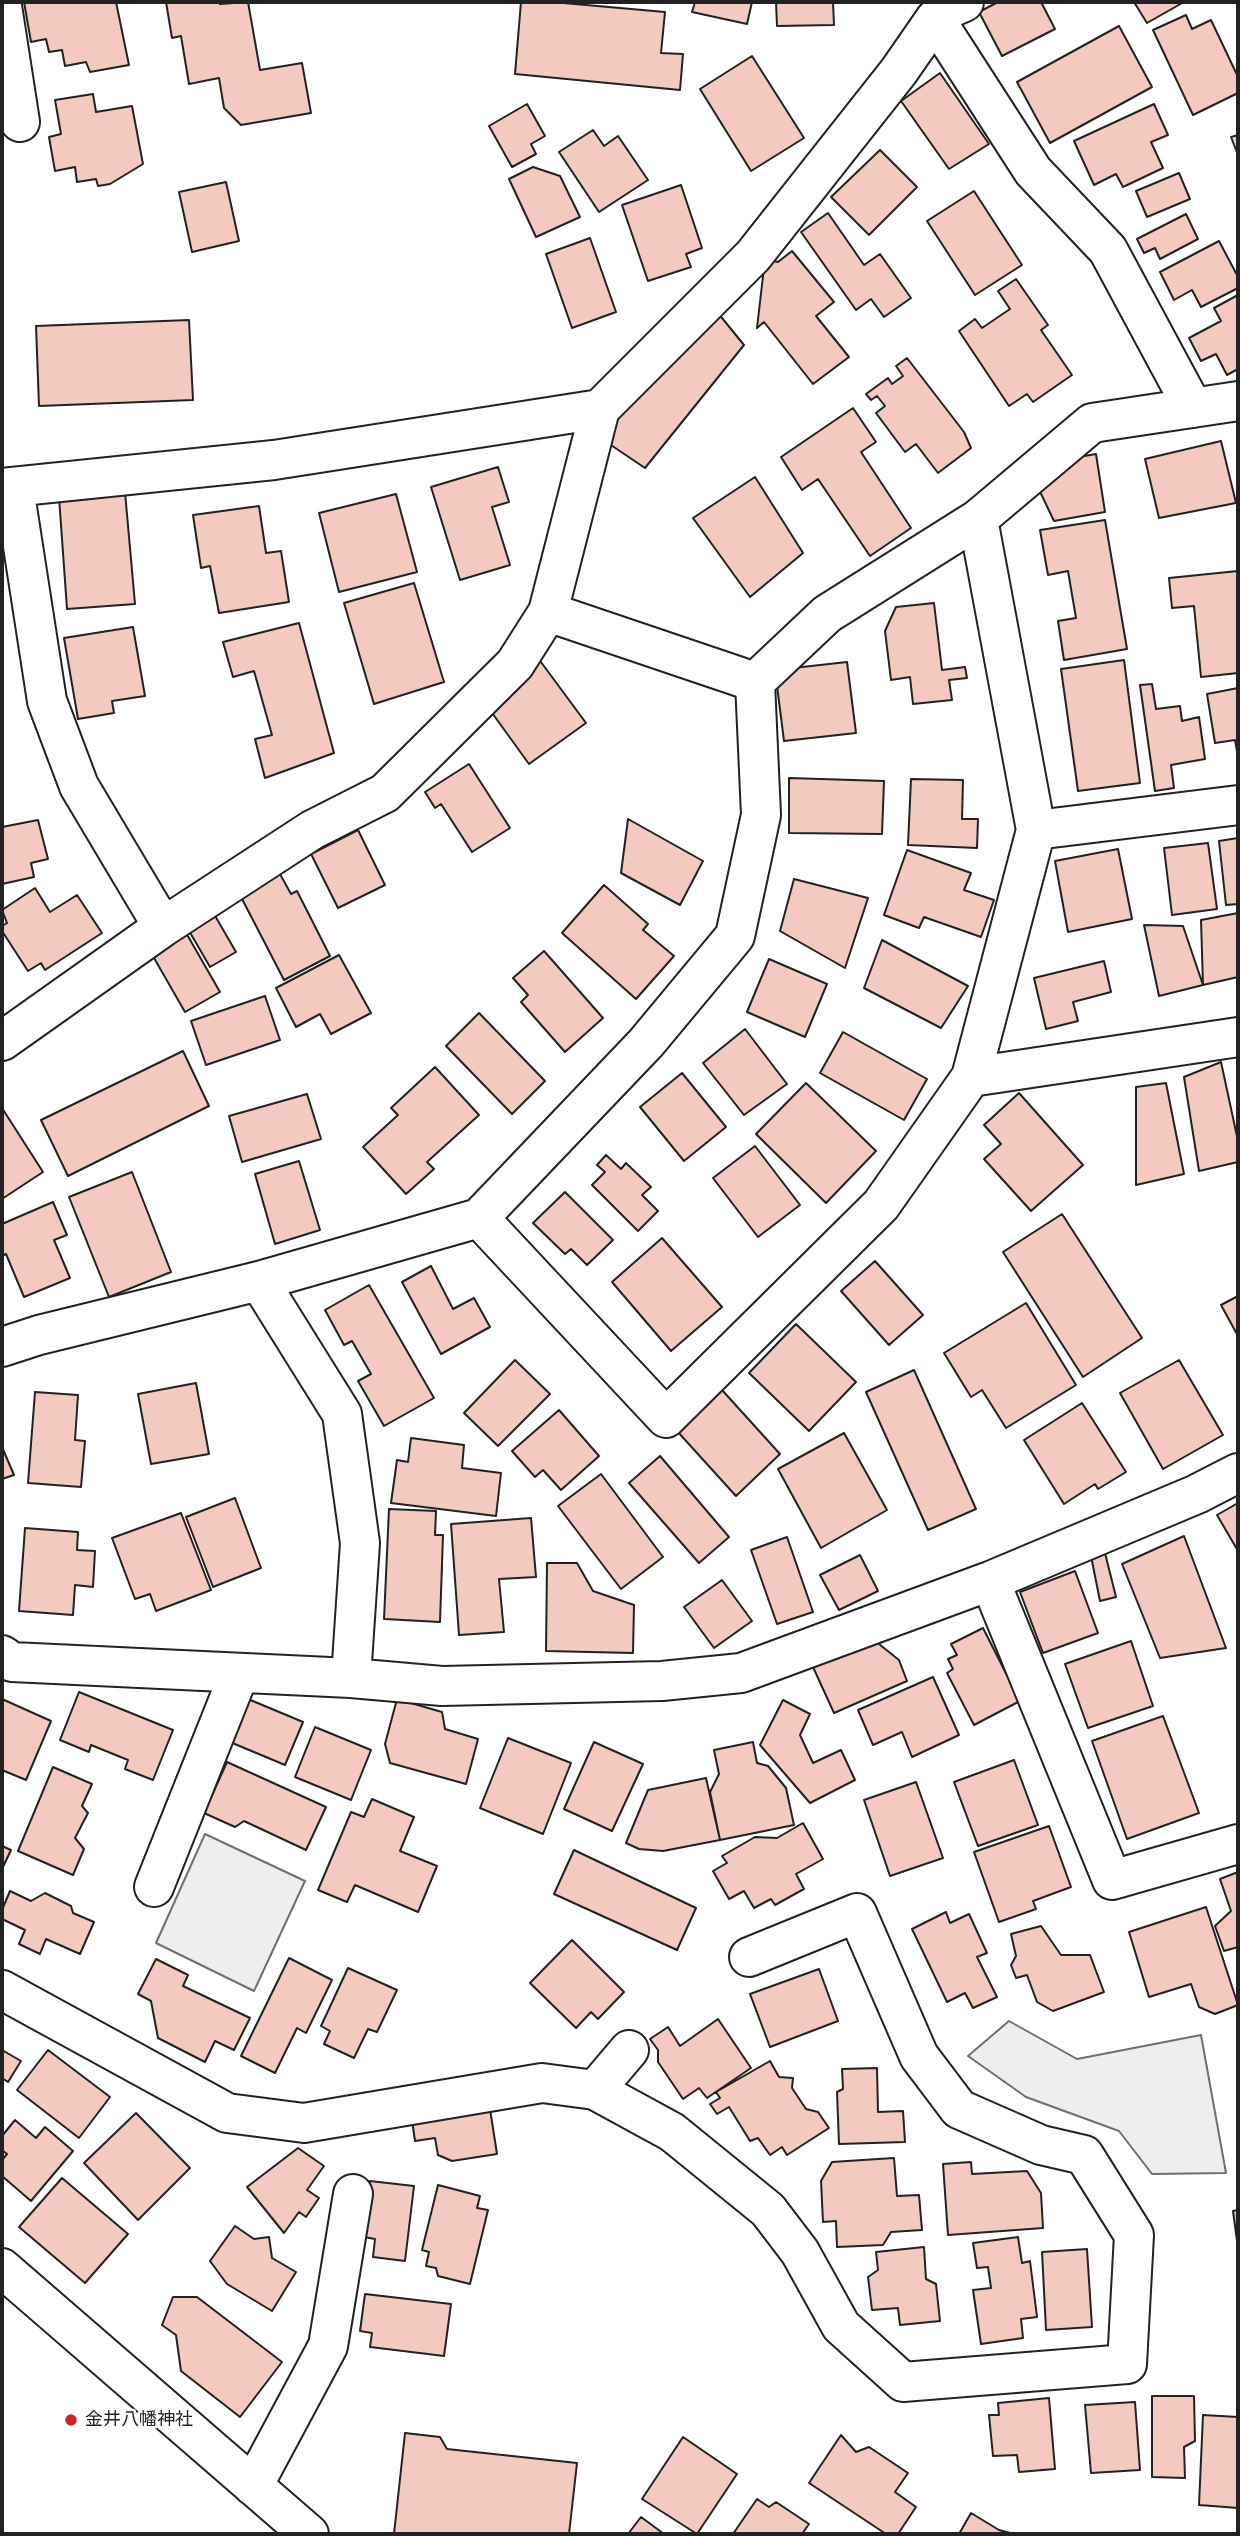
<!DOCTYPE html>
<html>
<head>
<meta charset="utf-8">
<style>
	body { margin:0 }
	#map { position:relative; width:1240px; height:2536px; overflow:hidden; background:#fff; font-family:"Fira Sans Condensed",sans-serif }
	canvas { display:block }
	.frame { position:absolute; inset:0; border:4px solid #222; pointer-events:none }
</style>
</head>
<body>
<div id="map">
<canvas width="1240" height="2536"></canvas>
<div class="frame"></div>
</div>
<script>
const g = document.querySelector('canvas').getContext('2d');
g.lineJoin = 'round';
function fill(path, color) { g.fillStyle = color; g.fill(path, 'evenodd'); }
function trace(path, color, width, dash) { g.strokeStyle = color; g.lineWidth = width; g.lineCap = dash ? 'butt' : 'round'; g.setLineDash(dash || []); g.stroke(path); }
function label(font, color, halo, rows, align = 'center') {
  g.font = font + ' "Fira Sans Condensed","Noto Sans JP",sans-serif'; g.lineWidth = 5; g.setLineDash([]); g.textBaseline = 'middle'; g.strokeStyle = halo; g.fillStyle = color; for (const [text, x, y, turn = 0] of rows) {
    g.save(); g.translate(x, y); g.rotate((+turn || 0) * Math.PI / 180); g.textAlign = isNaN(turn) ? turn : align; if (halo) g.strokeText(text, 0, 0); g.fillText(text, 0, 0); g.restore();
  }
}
const green = new Path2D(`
	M205,1834l100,47 -51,110 -98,-48z
	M1009,2021l68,38 124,-24 25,138 -74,1 -33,-43 -93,-34 -58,-41z`);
fill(green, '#eee');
trace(green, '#6f6f6f', 2);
const building = new Path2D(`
	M24,2h92l13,63 -39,7 -4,-10 -21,4 -3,-16 -13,2 -3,-13 -15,3z
	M166,2h53l1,2 28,-2 12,68 42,-7 9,50 -70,12 -17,-17 -5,-30 -30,6 -8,-48 -9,2z
	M521,2h31l113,10 -4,41 22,1 -3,36 -165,-16z
	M695,2h57l-5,22 -55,-12z
	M776,2h57l1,23 -57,1z
	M998,2h43l14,27 -53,27 -23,-44z
	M1134,2h50l-37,21z
	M1186,15l6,14 19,-9 27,57v16l-45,22 -40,-85z
	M1119,26l33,61 -102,56 -33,-61z
	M752,56l52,82 -53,33 -51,-82z
	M940,73l49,71 -40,25 -48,-68z
	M93,94l3,18 36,-6 11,58 -33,20 -12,2 -2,-7 -19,3 -2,-15 -20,4 -6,-34 12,-3 -6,-34z
	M527,104l18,32 -14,8 5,10 -24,13 -23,-41z
	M1154,104l14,31 -17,7 12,26 -40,19 -7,-13 -22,11 -20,-44z
	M593,130l11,16 14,-10 30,44 -49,32 -40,-60z
	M1238,135v20l-7,-18z
	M880,150l37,37 -48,48 -38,-38z
	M533,167l27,9 20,41 -44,20 -27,-58z
	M1179,173l11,26 -43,18 -11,-26z
	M226,182l13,59 -47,11 -13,-60z
	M681,185l21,63 -16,6 5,13 -43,14 -26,-76z
	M974,191l48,74 -47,30 -48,-74z
	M828,213l36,52 16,-11 31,44 -27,19 -13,-18 -15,11 -55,-78z
	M1186,214l12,25 -38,20 -5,-11 -11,5 -7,-14z
	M590,238l26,74 -44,16 -26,-74z
	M1219,241l19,36v11l-37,19 -9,-17 -18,10 -14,-28z
	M792,251l42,51 -18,14 33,41 -36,27 -49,-62 -7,6 8,-69 13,3z
	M1016,279l32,46 -7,5 31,45 -39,27 -6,-8 -18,12 -50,-75 16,-12 7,9 28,-19 -12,-18z
	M1238,295v74l-11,6 -11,-21 -15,7 -12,-23 32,-17 -7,-13z
	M709,302l35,43 -99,123 -49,-33z
	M189,320l4,80 -154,6 -3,-80z
	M907,358l57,74 7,16 -33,25 -22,-29 -11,8 -29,-39 9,-7 -8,-10 -6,4 -5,-6 22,-16 4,6 11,-8 -7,-10z
	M853,408l23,34 -15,10 50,76 -41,28 -52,-77 -16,11 -21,-33z
	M1221,441l15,62 -77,15 -14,-59z
	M1096,454l9,58 -51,9 -20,-42 21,-18z
	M498,467l11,35 -17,5 18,58 -50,15 -29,-93z
	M755,477l48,76 -53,44 -57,-79z
	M125,492l10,112 -68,5 -8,-112z
	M396,494l21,78 -78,20 -20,-79z
	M259,506l7,47 15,-2 8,51 -70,11 -9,-47 -9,2 -8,-53z
	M1105,520l22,129 -63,11 -6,-39 18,-3 -8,-47 -20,4 -8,-45z
	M1238,571v102l-37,4 -7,-71 -22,2 -3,-30z
	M414,583l30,99 -70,22 -30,-101z
	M934,603l8,67 23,-3 2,11 -18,2 3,20 -39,4 -3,-27 -19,3 -6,-49 11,-24z
	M299,623l35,130 -69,25 -10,-39 17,-4 -18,-64 -21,6 -10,-35z
	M133,627l12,69 -33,5 2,12 -36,6 -14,-81z
	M538,658l48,65 -57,41 -47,-65z
	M1124,660l16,123 -62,8 -17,-122z
	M847,662l9,71 -72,8 -9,-71z
	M1152,684l4,25 24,-3 2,15 17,-4 6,42 -34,6 3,23 -19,3 -15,-106z
	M1238,688v69l-3,-17 -20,3 -8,-49z
	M469,764l41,64 -38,24 -31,-48 -6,4 -10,-16z
	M789,778l95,3 -2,53 -93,-1z
	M911,779l52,1 -1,39h16l-1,29 -69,-3z
	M628,819l75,42 -23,44 -59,-32z
	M38,820l10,39 -17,4 3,14 -32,7v-57z
	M358,830l27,55 -47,23 -27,-54z
	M1238,838v66l-12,1 -7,-64z
	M1208,843l9,66 -45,6 -8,-67z
	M1118,849l14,70 -64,13 -13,-71z
	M907,850l64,23 -7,17 30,10 -13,37 -57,-20 -5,11 -35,-13z
	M280,874l11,20 6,-3 33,65 -46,24 -44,-85z
	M794,879l74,19 -23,70 -65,-37z
	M604,885l44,39 -5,6 31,26 -38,43 -74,-66z
	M35,888l15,24 27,-17 25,38 -57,37 -4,-7 -13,8 -26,-40v-5l5,-3 -5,-13z
	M1238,913v64l-35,8 -2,-65z
	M214,914l22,38 -26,15 -22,-38z
	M1144,925l39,1 20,59 -44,11z
	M185,931l35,61 -35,20 -35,-61z
	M882,940l86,46 -27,42 -77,-40z
	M544,951l59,67 -38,34 -44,-50 7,-7 -15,-17z
	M339,955l32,58 -40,21 -11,-20 -24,13 -20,-39z
	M769,959l58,25 -22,53 -58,-25z
	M1104,961l7,31 -38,10 5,19 -32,8 -12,-51z
	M265,996l15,44 -74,25 -15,-44z
	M479,1013l66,68 -33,33 -66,-68z
	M745,1029l42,55 -43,31 -41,-52z
	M843,1032l84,47 -23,41 -84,-47z
	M183,1051l26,55 -141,70 -27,-56z
	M1221,1062l17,79v21l-39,9 -15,-94z
	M435,1067l44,48 -52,47 7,7 -28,25 -43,-47 35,-32 -7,-7z
	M682,1073l44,54 -42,34 -44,-54z
	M806,1083l70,68 -50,52 -70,-69z
	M1166,1083l18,91 -48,11v-98z
	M1019,1093l64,72 -52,46 -47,-52 17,-15 -17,-19z
	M307,1094l14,45 -79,23 -13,-46z
	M2,1108l41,64 -41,27z
	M755,1146l45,59 -42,32 -45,-59z
	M606,1155l15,14 5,-6 25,24 -9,8 16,16 -20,20 -46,-46 13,-13 -8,-7z
	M299,1161l21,69 -45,14 -20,-70z
	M132,1172l39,100 -62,25 -40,-100z
	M565,1192l48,48 -26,25 -16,-16 -6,5 -32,-31z
	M53,1202l14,33 -13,5 16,38 -46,19 -18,-43 -4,2v-32z
	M1062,1214l80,124 -59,39 -80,-125z
	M662,1238l60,69 -51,44 -59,-69z
	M875,1261l48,54 -34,30 -48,-54z
	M431,1266l22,43 21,-11 16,29 -49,27 -39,-72z
	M369,1285l65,113 -50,28 -26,-45 13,-7 -19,-33 -8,4 -19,-35z
	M1238,1296v40l-17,-31z
	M1026,1303l50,82 -70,43 -24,-38 -11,7 -27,-44z
	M796,1324l60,58 -47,49 -60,-58z
	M515,1360l35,34 -52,52 -34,-33z
	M1179,1360l44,75 -60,34 -43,-76z
	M914,1370l62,139 -48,21 -62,-138z
	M196,1383l13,71 -58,10 -13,-70z
	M722,1390l58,64 -44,42 -59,-65z
	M35,1392l43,3 -3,45 10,1 -4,46 -53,-4z
	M1082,1403l44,69 -28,17 -3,-5 -31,20 -40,-64z
	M559,1410l40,46 -38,34 -18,-20 -8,7 -23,-26z
	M844,1433l43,77 -66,38 -43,-79z
	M411,1438l53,7 -2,23 39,5 -5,43 -105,-13 6,-43 11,2z
	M2,1447l12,28 -12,4z
	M660,1456l69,81 -30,26 -70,-80z
	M601,1474l62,83 -42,32 -63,-83z
	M235,1498l26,70 -48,19 -27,-70z
	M1238,1503v48l-21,-36z
	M389,1509l47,2 -1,24h8l-3,87 -56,-3z
	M181,1513l30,77 -55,21 -6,-17 -15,5 -23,-61z
	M531,1518l5,59 -37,2 5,53 -45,3 -8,-111z
	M25,1528l53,4 -1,18 18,1 -2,36 -18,-2 -2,30 -54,-4z
	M1184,1536l42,112 -66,10 -38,-94z
	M787,1537l26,75 -36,12 -26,-74z
	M1105,1553l11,44 -16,4 -9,-45z
	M860,1555l18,36 -39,19 -19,-35z
	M547,1563h30l16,28 41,14 -1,48 -87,-2z
	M1075,1571l23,62 -55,20 -23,-61z
	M722,1580l30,41 -38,27 -30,-41z
	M983,1628l37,73 -46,24 -27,-52 6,-4 -5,-10 9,-4 -6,-11z
	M874,1640l25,20 8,21 -73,32 -21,-46z
	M1131,1641l22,65 -65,22 -23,-64z
	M933,1677l26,58 -47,22 -10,-25 -29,13 -15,-35z
	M79,1692l94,38 -20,50 -28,-11 3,-9 -37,-15 -2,7 -29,-12z
	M2,1699l49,22 -25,59 -24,-10z
	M248,1699l55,23 -18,43 -55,-23z
	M397,1699l45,13 3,17 33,10 -12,45 -76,-21 -5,-19z
	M783,1700l27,14 -10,21 13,28 28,-13 14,30 -45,23 -50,-58z
	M1163,1716l36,97 -72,26 -35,-98z
	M315,1727l56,23 -20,50 -56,-23z
	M508,1738l63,25 -28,71 -63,-26z
	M594,1742l49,22 -31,67 -48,-22z
	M753,1742l4,21 11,3 18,22 8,37 -74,15 -10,-48 9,-18 -5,-24z
	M1014,1760l24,65 -60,21 -24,-64z
	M227,1762l99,45 -20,43 -62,-29 -9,6 -31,-14z
	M53,1767l39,17 -10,22 6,7 -13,25 9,11 -11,26 -55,-24z
	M706,1778l14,62 -57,11 -24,-2 -13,-6 22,-53z
	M916,1782l27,76 -53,18 -26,-76z
	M372,1799l42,18 -14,34 37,15 -19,46 -63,-27 -8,17 -29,-12 33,-78 13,5z
	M803,1823l20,36 -27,15 8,15 -29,16 -4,-6 -17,9 -10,-17 -15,8 -16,-28 14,-8 -5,-7 33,-19 22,1z
	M1049,1826l22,61 -38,14 3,8 -37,13 -25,-70z
	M2,1846l9,4 -9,19z
	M574,1850l122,58 -19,42 -123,-56z
	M1238,1872v75l-14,4 -9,-25 16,-15 -11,-32z
	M10,1891l21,10 14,-8 26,13 2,7 21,9 -14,32 -34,-15 -6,15 -21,-10 6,-14 -23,-11v-9z
	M1206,1907l32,98 -23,9 -16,-7 -8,-23 -42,13 -20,-65z
	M946,1912l4,11 19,-9 18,39 -10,4 20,40 -24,11 -8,-15 -18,9 -35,-73z
	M1041,1926l20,29h29l14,37 -51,19 -16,-9 -10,-27 -11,3 -5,-13 5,-9 -5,-22z
	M572,1940l52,52 -26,27 -7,-7 -15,16 -46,-45z
	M289,1958l43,22 -26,53 -9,-5 -22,45 -34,-17z
	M156,1959l32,16 -5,11 67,32 -16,32 -19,-9 -10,21 -47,-24 -7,-37 -13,-7z
	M348,1968l49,22 -20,42 -9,-3 -14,29 -30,-14 6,-13 -9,-5z
	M819,1969l19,52 -68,26 -20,-53z
	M718,2019l33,49 -44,30 -8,-10 -16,11 -25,-37v-12l-8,-11 18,-12 12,19z
	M2,2050l19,11 -13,21 -6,-4z
	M48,2050l62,47 -31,41 -62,-48z
	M770,2061l9,16 14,1 -1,10 14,21 12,3 11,16 -42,27 -5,-8 -12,8 -12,-17 -8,3 -21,-34 -12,7 -7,-10 10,-6 -4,-6z
	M877,2068l1,44 25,-1 2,31 -66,2 -2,-52 6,-3 -1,-20z
	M490,2109l7,45 -45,7 -14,-6 -3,-17 -20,3 -3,-21z
	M136,2113l54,55 -52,52 -54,-57z
	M15,2120l21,18 9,-11 28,24 -42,50 -29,-25v-16l5,-6 -5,-4v-14z
	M298,2148l26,18 -17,24 12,8 -13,19 -7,-5 -15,21 -37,-46z
	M894,2158l3,38 22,-1 3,35 -31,2 -8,13 -46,2 -1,-26 -13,1 -2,-41 11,-19z
	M971,2162l1,12 55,-3 14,22 2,35 -95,7 -5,-71z
	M62,2178l66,56 -43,49 -66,-56z
	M370,2181l44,5 -9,75 -32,-4 2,-18 -11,-2z
	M438,2185l42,11 -3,12 11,2 -18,74 -32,-8 -2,-8 -10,-2 3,-14 -7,-2z
	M1238,2210v38l-5,-37z
	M235,2226l19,13 15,-2 3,21 24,14 -24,39 -45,-27 -17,-23z
	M1018,2237l4,26 8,-2 7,56 -16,2 2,19 -42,6 -8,-54 18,-2 -3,-21 -11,1 -4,-25z
	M924,2247l2,32 10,5 4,37 -40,4 -2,-17 -26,2 -4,-33 10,-7 -2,-18z
	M1087,2249l5,78 -46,3 -4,-78z
	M365,2294l86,10 -7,52 -74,-9 2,-14 -12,-2z
	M173,2297h24l85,65 -42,55 -59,-46 -5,-36 -14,-10z
	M1152,2396h42l1,45 -11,6 1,31 -33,-1z
	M1049,2398l6,71 -36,3 -2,-17 -24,1 -4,-41h10l-1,-12z
	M1135,2402l5,68 -49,3 -6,-68z
	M1203,2415l35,2v91l-39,-3z
	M405,2433l35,4 7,12 130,14 -8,71h-175z
	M841,2435l15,17 13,-5 39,26 -13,19 21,15 -18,27h-12l-77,-51z
	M683,2437l54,37 -40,60 -55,-35z
	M757,2499l12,8 7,-5 33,22 -7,10h-69z
	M971,2513l28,17 15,4h-55z
	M641,2517l23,17h-36z`);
fill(building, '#f3c9c0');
trace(building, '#222', 2);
const minor = new Path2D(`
	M2,6l18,116
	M935,19l98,152 75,79 85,158
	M2,488l272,-28 326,-51
	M14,488l33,213 32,85 84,141
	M755,682l72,-68 151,-95 114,-96 146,-22
	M1036,830l202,-25
	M2,1041l161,-114 149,-97 73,-37 130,-129 33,-52 52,-203 153,-153 146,-185 36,-52 13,-10 16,-7
	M971,1077l267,-40
	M479,1218l187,200 215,-213 90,-128 65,-247 -58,-311
	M259,1281l83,133 18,129 -9,135
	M2,1347l37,-12 220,-54 220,-63 167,-175 89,-107 26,-121 -6,-133 -207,-70
	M990,1581l122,299 126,-36
	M2,1655l10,7 339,16 91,8 220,-5 79,-8 249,-92 207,-87 41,-21
	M154,1887l85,-213
	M2,1990l225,123 77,10 238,-40 53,7 77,42 96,78 32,42 41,74 62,56 224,-18 7,-129 -50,-80 -43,-10 -82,-36 -40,-53 -62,-143 -108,44
	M595,2090l34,-40
	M2,2268l307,266
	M253,2486l75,-140 25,-152`);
trace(minor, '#222', 42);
trace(minor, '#fff', 38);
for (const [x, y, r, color] of [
	[71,2420,7,"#c62828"]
]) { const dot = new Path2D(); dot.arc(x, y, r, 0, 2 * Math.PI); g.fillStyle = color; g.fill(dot); trace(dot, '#fff', 2.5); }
label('18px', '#222', '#fff', [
	["金井八幡神社",85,2420]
], 'left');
</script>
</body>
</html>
